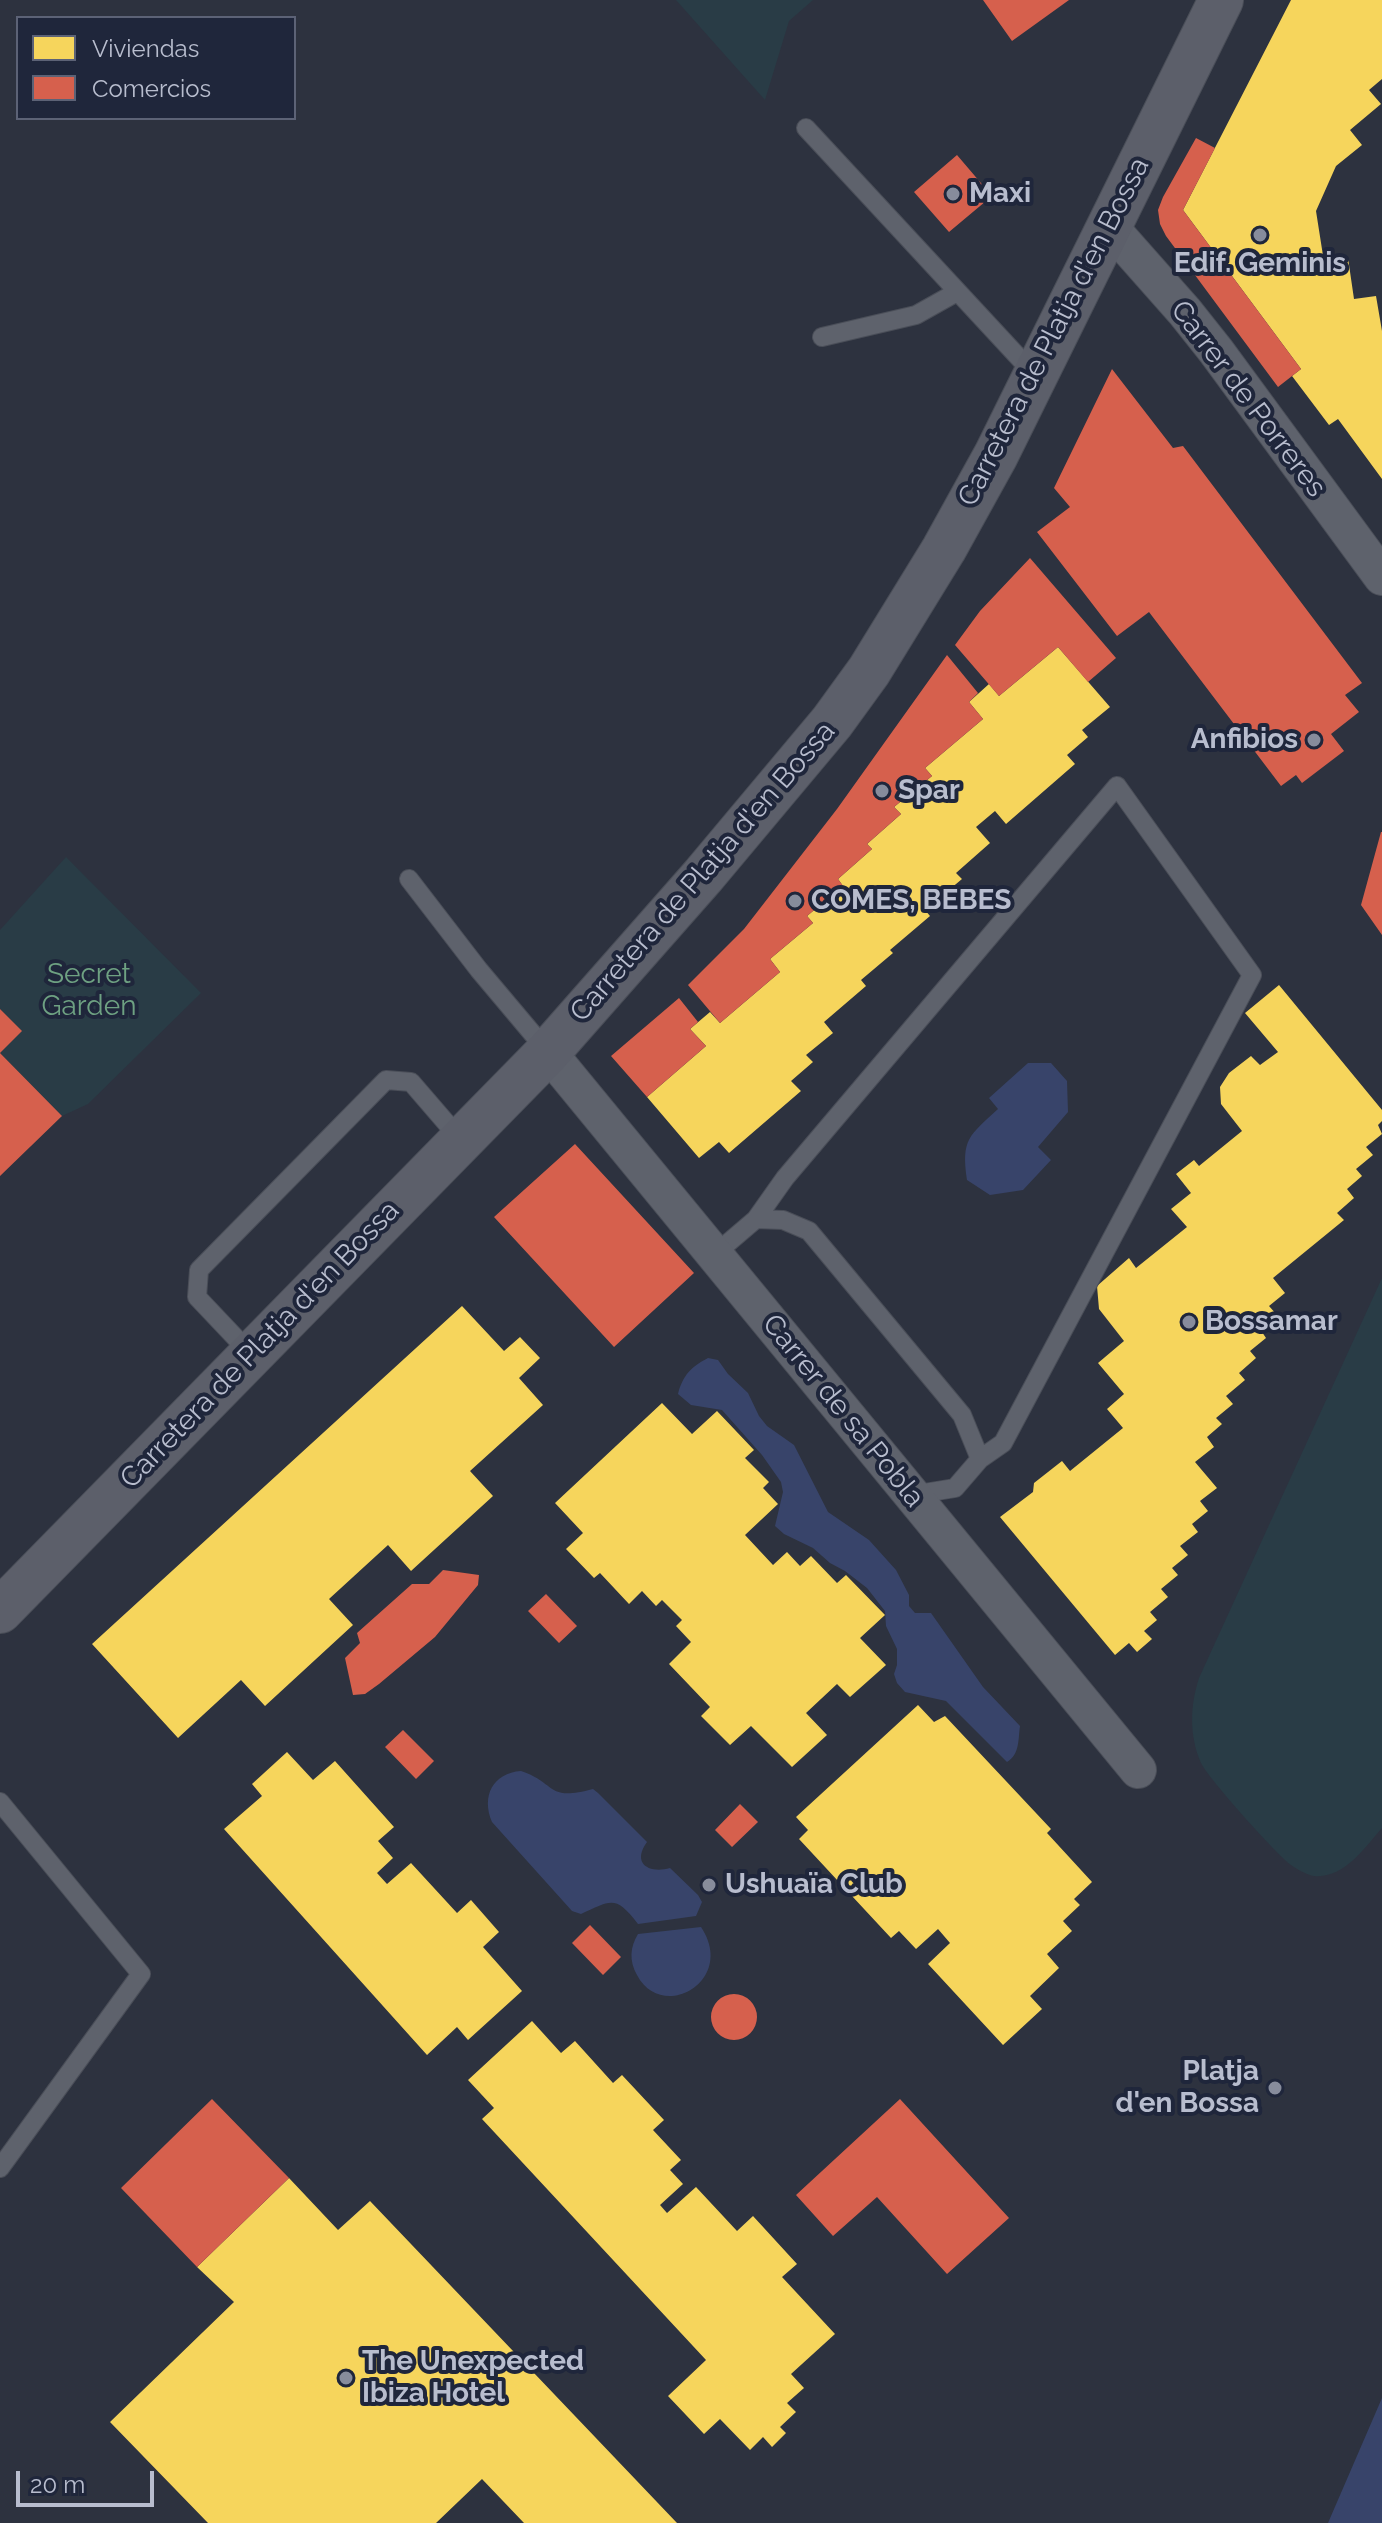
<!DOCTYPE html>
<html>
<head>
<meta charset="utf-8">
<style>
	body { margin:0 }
	#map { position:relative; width:1382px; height:2523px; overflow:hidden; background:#2d323f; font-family:Raleway,sans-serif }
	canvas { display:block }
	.legend { position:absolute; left:16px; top:16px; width:280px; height:104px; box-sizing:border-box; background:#1f263b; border:2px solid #5c6276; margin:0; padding:10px 14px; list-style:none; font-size:24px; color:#b8bdce }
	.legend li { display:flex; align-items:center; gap:16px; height:40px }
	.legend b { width:40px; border:2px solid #5c6276 }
	.scale { position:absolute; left:16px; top:2471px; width:138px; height:36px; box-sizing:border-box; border:4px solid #b8bdce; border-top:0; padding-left:10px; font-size:24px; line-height:28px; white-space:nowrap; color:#b8bdce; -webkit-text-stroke:6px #1f263b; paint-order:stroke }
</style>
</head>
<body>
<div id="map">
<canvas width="1382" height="2523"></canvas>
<ul class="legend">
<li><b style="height:22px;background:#f6d55c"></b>Viviendas</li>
<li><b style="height:22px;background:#d6604d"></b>Comercios</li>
</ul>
<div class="scale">20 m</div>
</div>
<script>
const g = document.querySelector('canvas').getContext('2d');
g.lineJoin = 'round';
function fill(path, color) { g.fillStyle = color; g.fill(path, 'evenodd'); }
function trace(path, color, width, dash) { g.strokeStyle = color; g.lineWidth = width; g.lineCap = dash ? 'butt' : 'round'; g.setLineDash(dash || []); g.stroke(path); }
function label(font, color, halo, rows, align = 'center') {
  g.font = font + ' Raleway,sans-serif'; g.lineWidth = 8; g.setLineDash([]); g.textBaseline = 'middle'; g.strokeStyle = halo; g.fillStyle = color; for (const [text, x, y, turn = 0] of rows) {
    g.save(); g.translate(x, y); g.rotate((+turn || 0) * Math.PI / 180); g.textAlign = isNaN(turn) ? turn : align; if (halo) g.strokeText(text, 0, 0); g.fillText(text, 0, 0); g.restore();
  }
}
fill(new Path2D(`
	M676,0h137l-24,21 -24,79z
	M66,857l135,136 -113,111 -26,12 -62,-63 21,-22 -21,-22v-79z
	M1382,1278v550c-17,19 -38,51 -68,48 -6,-1 -18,-7 -23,-11 -15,-11 -83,-87 -90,-102 -12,-28 -11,-57 -2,-85z`), '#293c46');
fill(new Path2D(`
	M1028,1063h23l16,18 1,31 -30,35 13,13 -28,30 -33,5 -23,-15c-6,-41 2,-44 31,-71l-9,-11z
	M708,1358l10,2 10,14 20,19 11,23 8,10 27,19 34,67 41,28 27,30 13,25v11l6,7h16l52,74 37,39c-2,14 0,28 -13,36l-61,-61 -41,-9 -8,-9 -3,-9 3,-9v-16l-11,-23 -1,-15 -18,-23 -22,-17 -15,-8 -17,-15 -29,-14 -9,-8 8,-34 -2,-10 -19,-27 -40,-45 -31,-5 -13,-11c5,-19 13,-27 30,-36z
	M521,1771c36,12 25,31 72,18l5,4 49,49c-16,22 3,32 23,26l28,27 4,7 -6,14 -58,8c-23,-30 -27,-23 -57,-10l-9,-3 -80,-89c-11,-26 1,-49 29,-51z
	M701,1927c36,54 -39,96 -64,48 -8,-14 -7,-28 1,-41z
	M1382,2398v125h-54z`), '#38446a');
fill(new Path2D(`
	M1291,0h91v79l-13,11 12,14 -31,26 12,15 -26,21 -20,45 8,51 24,-4 6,41 22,-3 6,35v148l-44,-60 -9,6 -37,-49 9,-7 -118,-159z
	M1058,647l52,60 -28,23 6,7 -21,18 8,9 -69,60 -11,-13 -19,16 14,16 -34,30 6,6 -37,31 5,6 -40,34 3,3 -32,27 5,6 -42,36 9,11 -27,22 7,7 -22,19 10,10 -72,62 -10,-11 -20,16 -52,-61 59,-51 -16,-17 20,-17 10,11 60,-51 -10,-13 43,-36 -6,-7 36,-30 -5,-7 34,-30 -5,-5 34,-30 -7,-7 38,-31 -7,-8 58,-49 -14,-17 20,-18 10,12z
	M1279,985l103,125v11l-4,4 4,9 -16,13 7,8 -17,14 6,7 -15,13 7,9 -17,15 7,7 -71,58 12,15 -16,13 8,9 -17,14 6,9 -16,13 6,7 -17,15 6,7 -19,16 7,8 -17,14 6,6 -15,13 7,10 -19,15 22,26 -17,13 8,10 -16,13 6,8 -18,14 8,9 -16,13 6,7 -17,14 7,8 -18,15 7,8 -13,11 8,8 -15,13 -8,-9 -14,12 -115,-138 33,-25 1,-9 28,-22 8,10 53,-43 -16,-19 17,-15 -26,-31 26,-22 -25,-32 -2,-23 32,-28 7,10 51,-41 -16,-18 20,-16 -15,-19 18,-14 5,6 43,-35 -21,-27 -1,-17 9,-14 22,-17 9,9 18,-13 -33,-39z
	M462,1306l42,45 16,-14 20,21 -21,20 24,27 -73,66 23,25 -82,75 -23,-26 -59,54 24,26 -88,81 -24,-26 -63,58 -86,-94z
	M662,1403l30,31 25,-23 37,39 -9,8 24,24 -6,6 15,16 -33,31 28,30 14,-13 13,14 11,-10 26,27 9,-8 39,40 -25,23 26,27 -36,32 -13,-13 -31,29 21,22 -35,32 -41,-41 -21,19 -29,-29 9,-9 -41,-43 22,-22 -15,-16 6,-6 -20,-20 -6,6 -14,-15 -13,13 -29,-31 -6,5 -28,-29 17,-16 -28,-30z
	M918,1705l16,17 11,-6 106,113 -4,4 45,49 -18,17 6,6 -17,16 9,10 -25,23 12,14 -29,28 12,13 -39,36 -75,-81 22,-21 -12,-14 -22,20 -17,-18 -8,7 -92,-99 9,-9 -12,-13z
	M287,1752l26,28 22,-19 59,66 -16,14 15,17 -16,15 10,11 24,-21 46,50 14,-13 28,32 -16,15 39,44 -54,49 -11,-13 -30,28 -203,-226 38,-33 -10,-12z
	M532,2021l29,32 14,-12 38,42 9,-8 42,45 -11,10 28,30 -11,10 13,14 -23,21 7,8 29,-26 41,44 16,-15 44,48 -15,13 53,57 -44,40 13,14 -17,15 9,9 -16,15 6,6 -14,14 -9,-10 -13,13 -30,-31 -16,15 -36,-38 38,-36 -224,-241 12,-11 -26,-28z
	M289,2178l49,52 32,-29 307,322h-153l-42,-44 -46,44h-228l-98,-101 124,-120 -37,-35z`), '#f6d55c');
fill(new Path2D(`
	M983,0h86l-57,41z
	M1196,138l19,10 -32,62 118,159 -23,18 -112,-151 -6,-12 -2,-14 5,-13z
	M957,155l35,41 -43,36 -35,-40z
	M1112,369l61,79 10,-2 179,237 -17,12 14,17 -28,22 13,17 -42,32 -6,-8 -15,11 -132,-174 -32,24 -80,-104 33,-25 -16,-19z
	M1030,558l86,100 -28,24 -30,-35 -59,49 -44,-51 25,-34z
	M947,655l31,38 -9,9 14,17 -58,49 7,8 -38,31 7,7 -34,30 5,5 -34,30 5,7 -36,30 6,7 -43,36 10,13 -60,51 -32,-38 56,-56 93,-120z
	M1381,832h1v103l-21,-30z
	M679,998l19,24 -8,7 16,17 -59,51 -36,-41z
	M0,1009l22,22 -22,22 62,63 -62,60z
	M575,1144l119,129 -80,74 -120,-130z
	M443,1570l36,5 -1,10 -43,52 -56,47 -14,10 -12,1 -8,-37 15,-15 -3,-10 55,-49h17z
	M546,1594l31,32 -18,17 -31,-32z
	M403,1730l31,31 -18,18 -31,-32z
	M740,1804l18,18 -26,25 -17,-17z
	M590,1925l31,32 -18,18 -31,-32z
	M711 2017a23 23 0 1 1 46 0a23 23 0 1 1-46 0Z
	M212,2099l77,79 -92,89 -76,-79z
	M900,2099l109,119 -62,56 -70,-77 -44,39 -37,-41z`), '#d6604d');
const lane = new Path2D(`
	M806,128l229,247
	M822,337l94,-22 41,-23
	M409,879l70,91 69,82
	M756,1219l29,-41 332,-392 135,189 -249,468 -23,16
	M715,1254l41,-35 27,1 26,11 153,184 18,44 -25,29 -43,7
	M250,1353l-53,-56 2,-27 187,-190 25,2 50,58
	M0,1802l141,172 -141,194`);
const street = new Path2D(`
	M1108,225l77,87 31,39 166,226
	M548,1052l590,718`);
const secondary = new Path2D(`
	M0,1611l548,-559 155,-176 129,-154 37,-51 75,-122 52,-94 225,-455`);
trace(lane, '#4a4e58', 20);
trace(street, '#4a4e58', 38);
trace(secondary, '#4a4e58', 46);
trace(lane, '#5e626c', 18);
trace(street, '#5e626c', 36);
trace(secondary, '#5c5f6a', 44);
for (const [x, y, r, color] of [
	[953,194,8,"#878c9c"],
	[1260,235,8,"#878c9c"],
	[1314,740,8,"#878c9c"],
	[882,791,8,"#878c9c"],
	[795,901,8,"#878c9c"],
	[1189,1322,8,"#878c9c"],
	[709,1885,8,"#878c9c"],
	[1275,2088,8,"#878c9c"],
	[346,2378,8,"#878c9c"]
]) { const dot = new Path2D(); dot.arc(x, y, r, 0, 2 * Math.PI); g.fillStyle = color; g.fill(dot); trace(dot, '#1f263b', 3); }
label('bold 28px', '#b8bdce', '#1f263b', [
	["Maxi",969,194],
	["Edif. Geminis",1260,264,"center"],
	["Anfibios",1298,740,"right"],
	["Spar",898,791],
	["COMES, BEBES",811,901],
	["Bossamar",1205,1322],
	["Ushuaïa Club",725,1885],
	["Platja",1259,2072,"right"],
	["d'en Bossa",1259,2104,"right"],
	["The Unexpected",362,2362],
	["Ibiza Hotel",362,2394]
], 'left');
label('28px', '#b8bdce', '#1f263b', [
	["Carretera de Platja d'en Bossa",1054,332,-63],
	["Carrer de Porreres",1248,399,53],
	["Carretera de Platja d'en Bossa",703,872,-49],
	["Carretera de Platja d'en Bossa",260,1345,-46],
	["Carrer de sa Pobla",843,1411,51]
]);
label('28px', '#6ea182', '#1f263b', [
	["Secret",89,975],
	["Garden",89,1007]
]);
</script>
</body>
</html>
